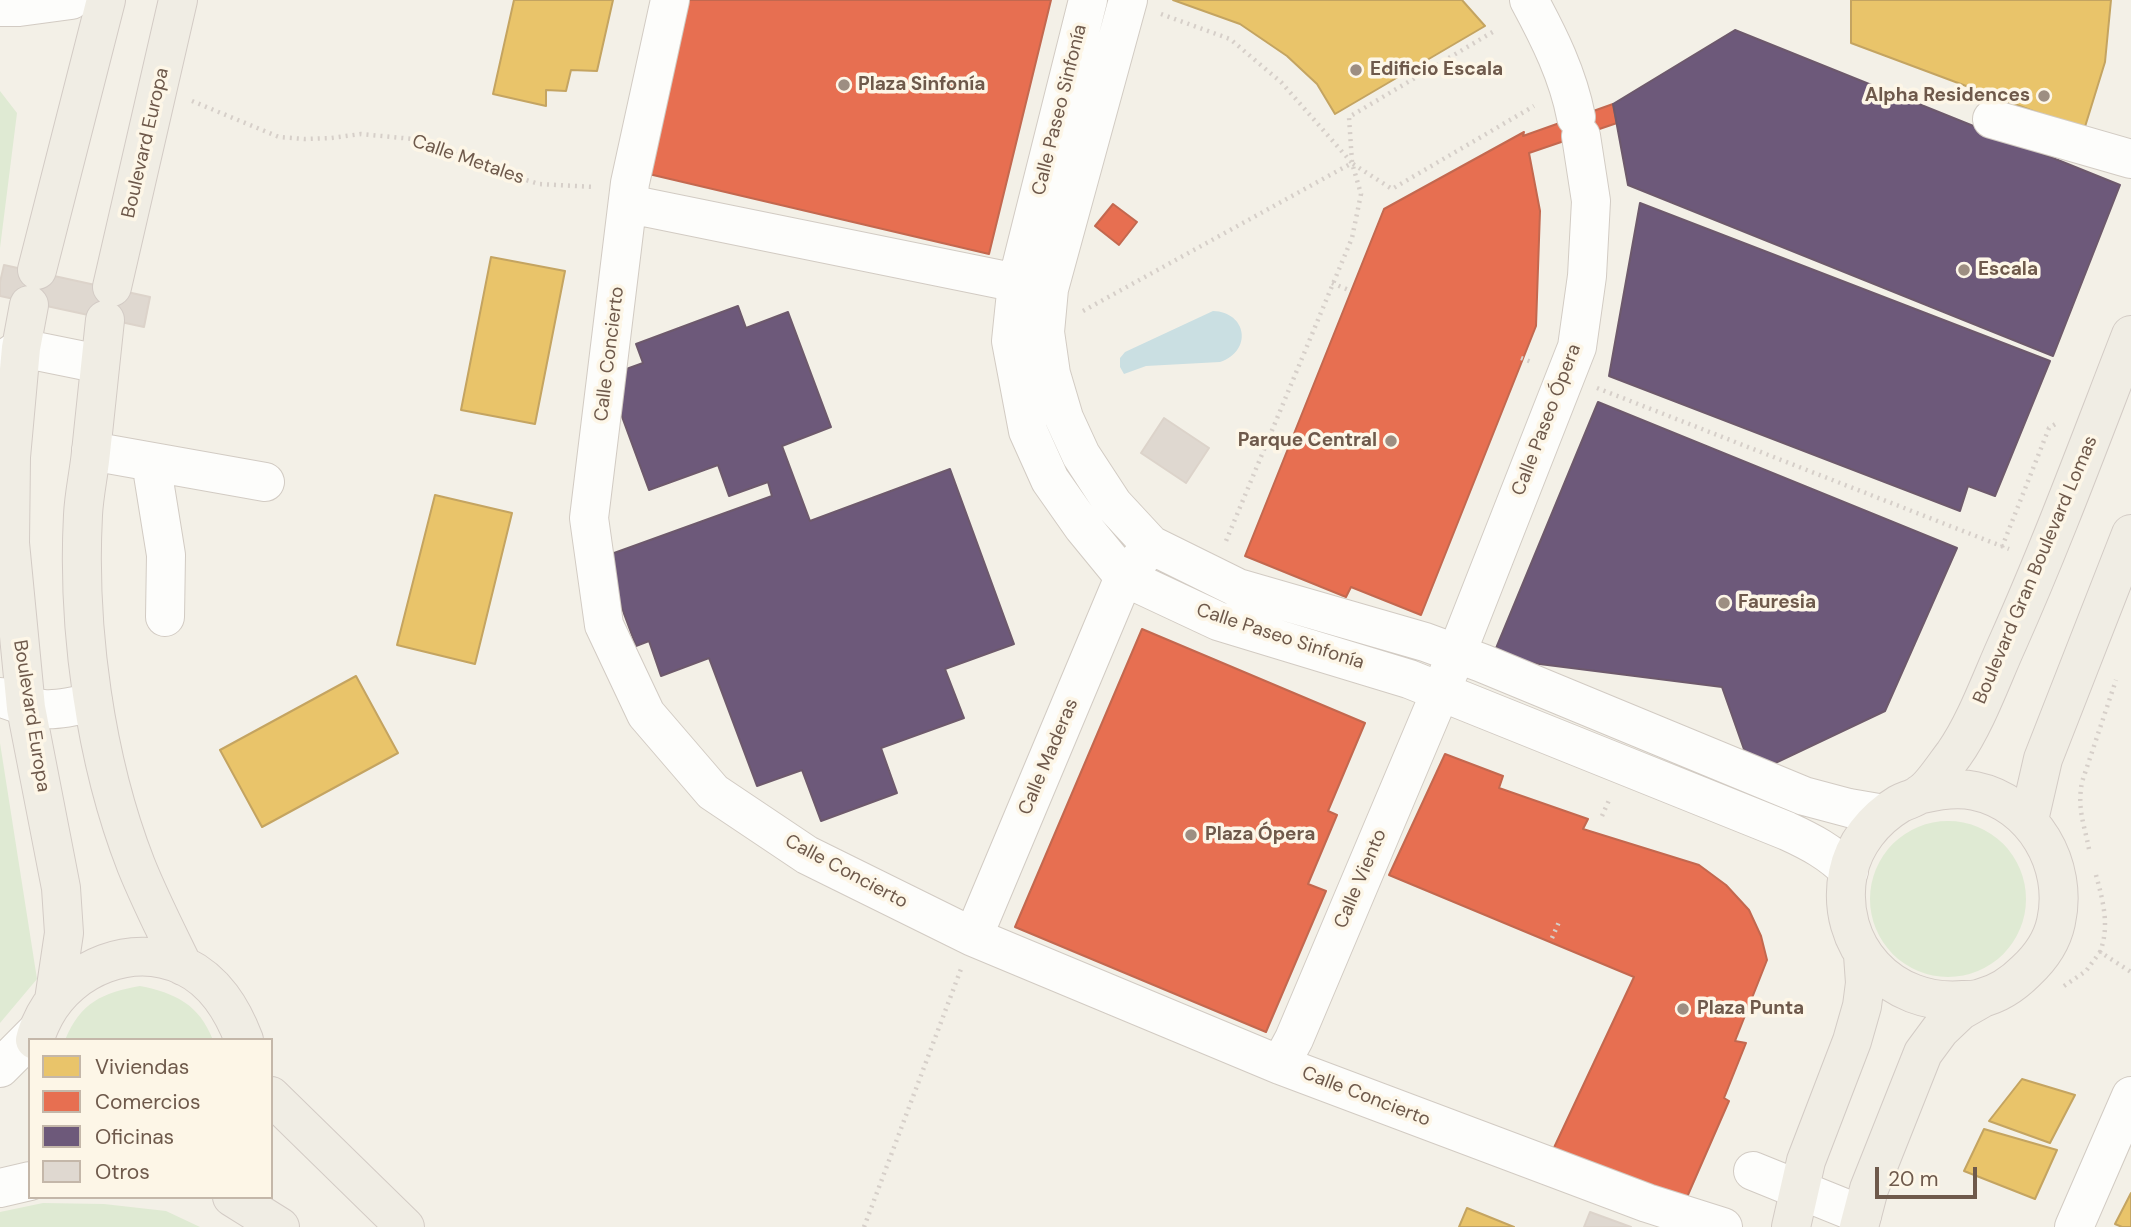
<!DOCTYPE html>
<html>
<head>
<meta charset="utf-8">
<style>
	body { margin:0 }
	#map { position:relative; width:2131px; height:1227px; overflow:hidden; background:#f3f0e7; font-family:"DM Sans",sans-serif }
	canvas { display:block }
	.legend { position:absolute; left:28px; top:1038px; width:245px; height:161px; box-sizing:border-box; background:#fdf6e7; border:2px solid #c4b7a9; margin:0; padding:9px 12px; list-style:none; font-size:21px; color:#6e594b }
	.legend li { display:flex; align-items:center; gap:14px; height:35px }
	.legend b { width:35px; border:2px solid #c4b7a9 }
	.scale { position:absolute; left:1875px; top:1167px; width:102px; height:32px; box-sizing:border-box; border:4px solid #6e594b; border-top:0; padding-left:9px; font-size:21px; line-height:24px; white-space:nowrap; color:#6e594b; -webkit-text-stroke:5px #fdf6e7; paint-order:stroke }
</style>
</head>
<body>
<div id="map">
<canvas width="2131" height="1227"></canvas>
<ul class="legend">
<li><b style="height:19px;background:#e9c46a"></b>Viviendas</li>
<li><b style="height:19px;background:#e76f51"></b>Comercios</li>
<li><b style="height:19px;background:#6d597a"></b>Oficinas</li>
<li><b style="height:19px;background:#dfd8d0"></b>Otros</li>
</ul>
<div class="scale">20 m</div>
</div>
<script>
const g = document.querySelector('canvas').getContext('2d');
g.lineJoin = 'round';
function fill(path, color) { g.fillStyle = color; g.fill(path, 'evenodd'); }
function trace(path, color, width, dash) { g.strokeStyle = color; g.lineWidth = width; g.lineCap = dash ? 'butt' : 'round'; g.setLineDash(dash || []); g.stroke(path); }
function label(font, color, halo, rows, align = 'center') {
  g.font = font + ' "DM Sans",sans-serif'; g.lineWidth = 7; g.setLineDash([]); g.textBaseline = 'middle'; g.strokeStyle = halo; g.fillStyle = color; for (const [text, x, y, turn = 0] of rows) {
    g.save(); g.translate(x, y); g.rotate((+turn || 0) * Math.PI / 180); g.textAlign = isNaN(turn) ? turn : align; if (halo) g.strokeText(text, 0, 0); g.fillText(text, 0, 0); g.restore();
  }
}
fill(new Path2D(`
	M0,91l17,22 -17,135z
	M0,743l37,236 -37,44z
	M1870 899a78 78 0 1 1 156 0a78 78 0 1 1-156 0Z
	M140,986c35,7 59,18 73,54h-148c16,-38 37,-47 75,-54z
	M43,1203l61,1 62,7 34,16h-200v-15z`), '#dfead3');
fill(new Path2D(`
	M1213,311c34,1 40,40 7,51l-74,4 -22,8 -4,-7v-9l5,-6z`), '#cadfe2');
const homes = new Path2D(`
	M514,0h99l-16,71 -26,-1 -5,21 -20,-1v16l-53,-12z
	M1173,0h289l23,26 -150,88 -18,-30 -30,-28 -47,-32z
	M1851,0h260l-6,62 -21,68 -233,-87z
	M491,257l74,14 -30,153 -74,-14z
	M435,495l77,18 -37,151 -78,-19z
	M356,676l42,77 -136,74 -42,-77z
	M2022,1079l53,16 -25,48 -61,-22z
	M1984,1129l73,21 -22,49 -71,-28z
	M2131,1193v34h-9l-7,-3z
	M1467,1208l47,19h-55z`);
fill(homes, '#e9c46a');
trace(homes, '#c4a461', 2);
const shops = new Path2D(`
	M677,0h374l-62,254 -353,-83z
	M1613,104l4,19 -88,30 11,58 -4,115 -115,289 -70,-28 -5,10 -101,-41 139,-347 140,-77 -1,4z
	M1113,204l24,18 -18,23 -24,-19z
	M1142,629l223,94 -37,88 9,4 -29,69 18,7 -60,141 -251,-105z
	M1445,754l58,22 -4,12 89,31 -5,10 116,36 27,20 23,25 12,26 6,24 -32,81 11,2 -22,55 5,3 -45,103 -133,-50 83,-177 -245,-102z`);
fill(shops, '#e76f51');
trace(shops, '#c3684f', 2);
const offices = new Path2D(`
	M1735,30l385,155 -67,171 -425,-171 -15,-81z
	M1640,203l410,158 -55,135 -27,-10 -8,25 -351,-135z
	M738,306l8,22 42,-16 43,115 -49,19 28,75 140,-52 64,175 -69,25 19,49 -83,30 16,45 -76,28 -19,-51 -45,16 -48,-128 -48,18 -12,-35 -13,5 -33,-89 169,-61 -4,-14 -39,14 -11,-31 -69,25 -42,-114 36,-13 -7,-19z
	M1598,402l359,146 -72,163 -114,54 -25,-10 -24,-68 -230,-29z`);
fill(offices, '#6d597a');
trace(offices, '#6d596c', 2);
const building = new Path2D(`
	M4,265l146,32 -6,30 -144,-31v-14z
	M1164,418l45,30 -23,35 -45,-30z
	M1590,1212l41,15h-47z`);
fill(building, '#dfd8d0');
trace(building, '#dcd3ca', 2);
const minor = new Path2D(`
	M670,0l-40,183 -41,335 15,107 42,89 67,78 94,63 166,82 307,128 367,138 76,24
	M1088,0l-71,283 -6,58 17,90 22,49 33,47 41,50 94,44 191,58 378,152c24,11 43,21 62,40
	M1128,0l-79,289 -4,43 6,42 13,44 17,37 32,49 38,41 87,43 187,54 57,21 322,133 45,12 35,6
	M1529,0c20,37 39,75 47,117
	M0,7h19l52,-7
	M1992,119l139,40
	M629,204l413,84
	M0,362l21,-14 79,16
	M91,451l174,31
	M151,462l15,93 -1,62
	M0,697c39,16 53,15 93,5
	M973,937l151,-360 16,-18
	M1280,1065l14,-26 162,-384 121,-308 10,-71 4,-75 -10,-65
	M0,1068l37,-37
	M1753,1171l109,44
	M0,1188l30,-7
	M2074,1227l57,-131`);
const major = new Path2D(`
	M37,270l69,-270
	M112,287l66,-287
	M29,305l-8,43 -10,109 -1,86 16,165 35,180 3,45 -10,67
	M105,320c-5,44 -9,88 -14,132 -2,21 -7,42 -8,63 -6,113 12,245 53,350 14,35 31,68 47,101
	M1922,794c17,-4 35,-7 53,-3 58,12 94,74 81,131 -4,19 -16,36 -30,49 -12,12 -28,23 -45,27 -5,2 -12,2 -17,2 -73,7 -130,-54 -116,-127 6,-29 26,-54 51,-69 7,-4 15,-5 21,-10 11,-6 26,-30 34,-40 22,-31 38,-77 54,-112 45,-101 83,-204 123,-307
	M2029,820l14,-61 88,-225
	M35,1040c2,-10 6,-17 10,-25 26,-48 88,-73 139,-49 31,15 48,43 60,74
	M271,1096l134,131
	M232,1197l48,30
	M1791,1227l15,-66 46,-120 10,-35 3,-23 -2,-28
	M1859,1227l10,-38 54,-136 17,-23 20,-19 21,-12`);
trace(minor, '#d2cbc3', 40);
trace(major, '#d3cbc5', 40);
trace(new Path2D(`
	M1161,14l69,25 51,43 71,81 9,31 -9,44 -126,303
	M192,101l87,36 25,2 27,-1 30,-4 62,6 74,31 42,13 55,3
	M1352,162l-3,-45 147,-87
	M1353,164l39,25 142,-83
	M1332,283l19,8
	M1083,311l269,-148
	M1521,358l13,5
	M1597,388l412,161
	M2002,547l47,-119 8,-5
	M1602,816l8,-18
	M2089,849c-5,-26 -12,-40 -7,-67l34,-102
	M2096,875c7,26 14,51 4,77
	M1552,938l7,-16
	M2064,986l22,-15 14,-19 31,20
	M864,1227l97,-258`), '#d6cfc9', 4.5, [2, 5]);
trace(minor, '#fdfdfb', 38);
trace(major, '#f0ede4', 38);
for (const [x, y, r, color] of [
	[1356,70,7,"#9d8e82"],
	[844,85,7,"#9d8e82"],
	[2044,96,7,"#9d8e82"],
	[1964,270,7,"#9d8e82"],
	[1391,441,7,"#9d8e82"],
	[1724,603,7,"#9d8e82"],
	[1191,835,7,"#9d8e82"],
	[1683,1009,7,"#9d8e82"]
]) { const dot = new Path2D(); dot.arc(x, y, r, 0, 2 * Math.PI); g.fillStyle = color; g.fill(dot); trace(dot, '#fdf6e7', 2.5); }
label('bold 19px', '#6e594b', '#fdf6e7', [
	["Edificio Escala",1370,70],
	["Plaza Sinfonía",858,85],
	["Alpha Residences",2030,96,"right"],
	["Escala",1978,270],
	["Parque Central",1377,441,"right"],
	["Fauresia",1738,603],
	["Plaza Ópera",1205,835],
	["Plaza Punta",1697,1009]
], 'left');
label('19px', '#6e594b', '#fdf6e7', [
	["Calle Paseo Sinfonía",1060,110,-76],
	["Boulevard Europa",146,143,-77],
	["Calle Metales",468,160,19],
	["Calle Concierto",610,354,-83],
	["Calle Paseo Ópera",1547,420,-69],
	["Boulevard Gran Boulevard Lomas",2036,570,-67],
	["Calle Paseo Sinfonía",1280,637,18],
	["Boulevard Europa",31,716,81],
	["Calle Maderas",1049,757,-67],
	["Calle Concierto",846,872,28],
	["Calle Viento",1361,879,-67],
	["Calle Concierto",1366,1097,21]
]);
</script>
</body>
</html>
